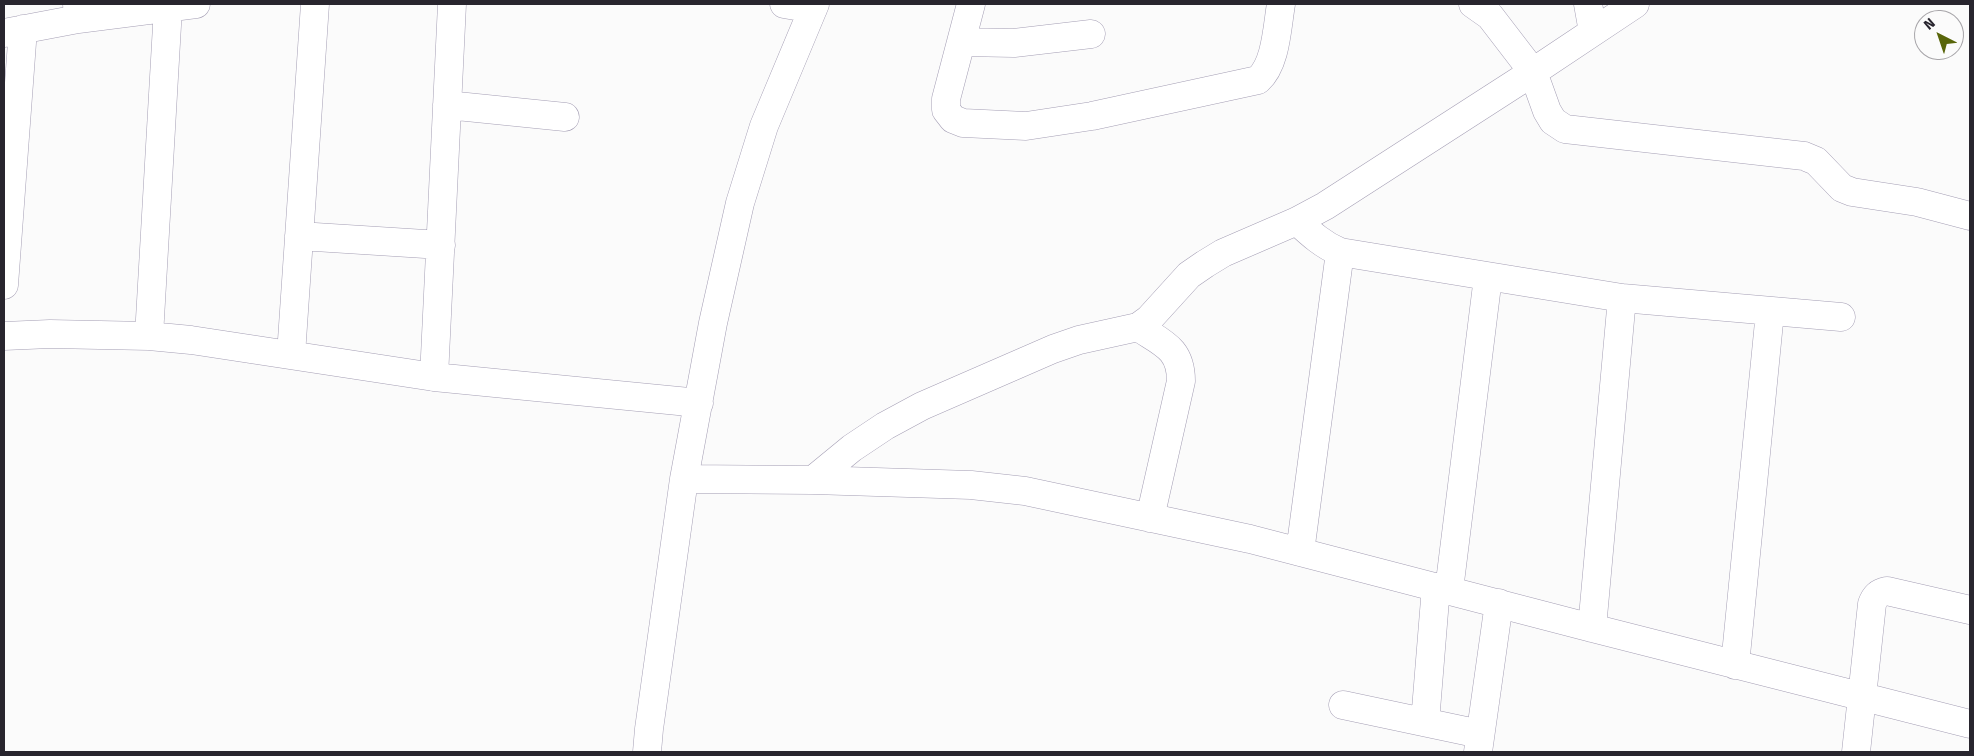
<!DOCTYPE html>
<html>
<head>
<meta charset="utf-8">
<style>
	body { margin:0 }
	#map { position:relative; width:1974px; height:756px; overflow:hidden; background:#fbfbfb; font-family:"Fira Sans",sans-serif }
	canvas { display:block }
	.frame { position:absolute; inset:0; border:5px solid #28252e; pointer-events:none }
	.north { position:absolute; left:1914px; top:10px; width:50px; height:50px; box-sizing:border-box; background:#fbfbfb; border:1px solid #a7a5a9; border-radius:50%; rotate:319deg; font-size:14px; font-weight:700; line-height:20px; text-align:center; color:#28252e }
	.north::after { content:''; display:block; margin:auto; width:18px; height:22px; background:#58650a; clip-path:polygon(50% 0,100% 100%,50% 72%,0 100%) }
</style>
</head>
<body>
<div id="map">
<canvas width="1974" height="756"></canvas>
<div class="frame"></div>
<div class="north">N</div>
</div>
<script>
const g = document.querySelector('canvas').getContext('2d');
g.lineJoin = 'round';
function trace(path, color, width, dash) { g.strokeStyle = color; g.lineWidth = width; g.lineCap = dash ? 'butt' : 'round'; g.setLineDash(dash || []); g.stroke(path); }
const minor = new Path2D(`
	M784,4l29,5
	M971,4l-25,95v11l7,9 10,4 63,3 66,-10 166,-36c18,-16 19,-52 23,-76
	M1473,4l17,12 43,56 14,39 6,10 12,8 239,27 12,5 26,27 10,4 65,10 53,14
	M1588,4l5,28
	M78,19l118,-15
	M4,33l74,-14 -1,-15
	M961,42l53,1 77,-9
	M447,105l118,12
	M1297,221c14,13 26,24 43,31l282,46 219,19
	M299,236l142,9
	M4,285l19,-256
	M1138,327c24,16 43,21 43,54l-31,137
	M4,336l46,-2 99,2 42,4 243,37 265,26
	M149,336l19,-328
	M291,355l24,-351
	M434,377l18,-373
	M684,479l129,1 158,5 54,6 225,48 342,89 378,96
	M813,480l39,-32 33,-22 37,-20 131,-57 26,-9 59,-13 11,-8 40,-44 16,-11 18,-11 74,-32 28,-15 208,-134 102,-68
	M1300,552l40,-300
	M1449,590l39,-313
	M1592,628l30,-330
	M1735,665l35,-353
	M1343,705l137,29
	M1425,722l11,-135
	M647,752l2,-23 35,-250 29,-156 27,-120 24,-77 51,-122
	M1478,752l21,-149
	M1856,752l16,-148c3,-8 6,-11 15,-13l83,19`);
trace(minor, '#a49eb4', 29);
trace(minor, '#fff', 28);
</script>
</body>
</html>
